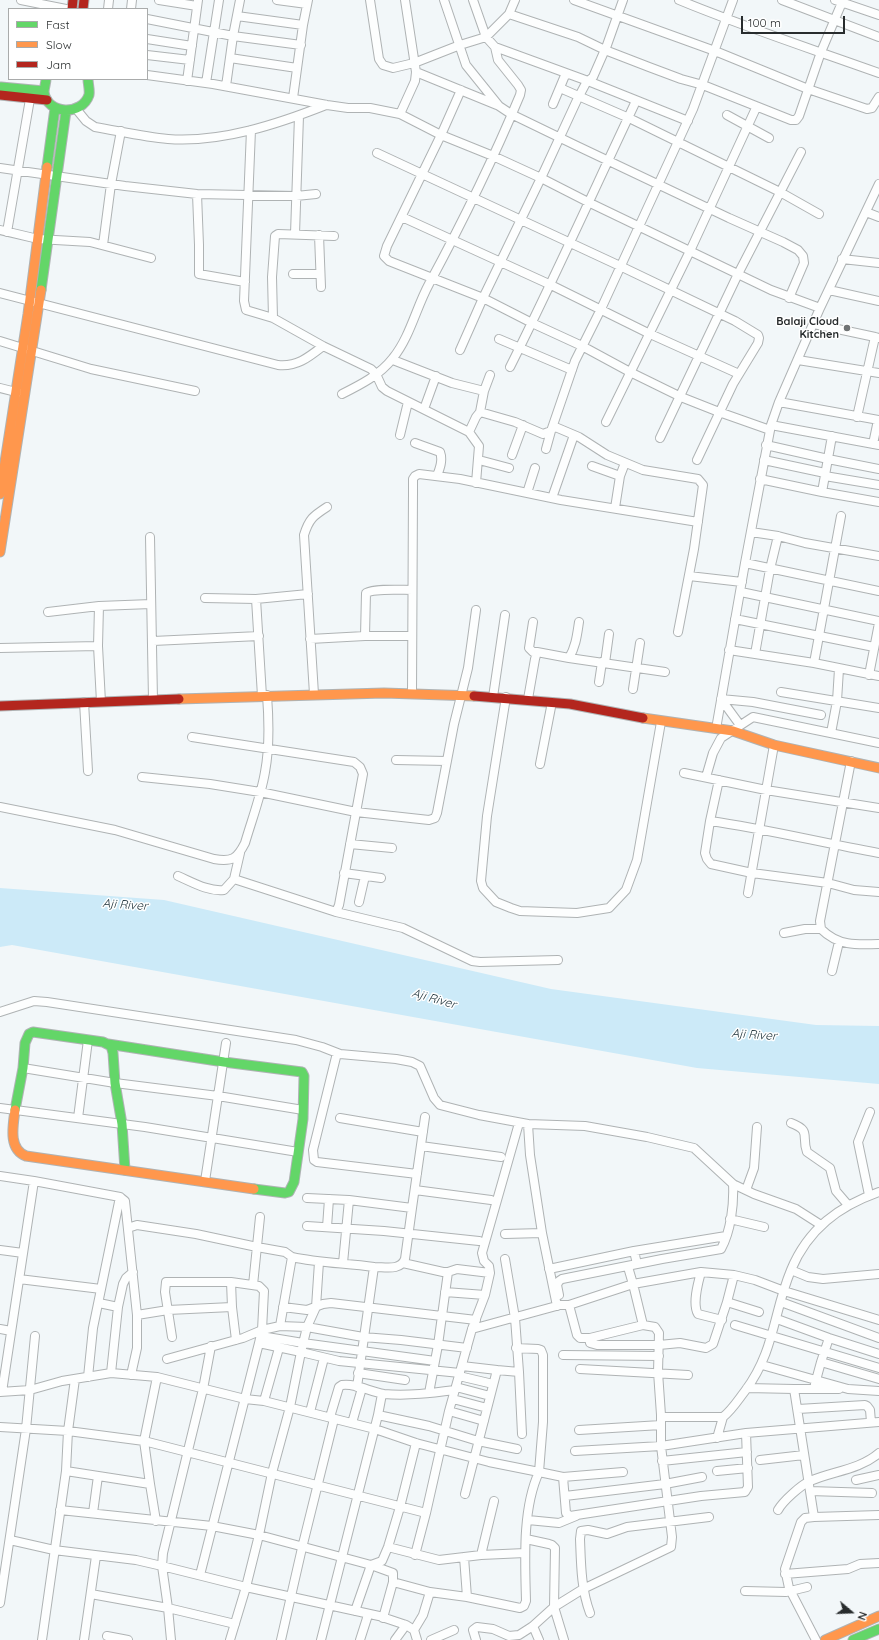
<!DOCTYPE html>
<html>
<head>
<meta charset="utf-8">
<style>
	body { margin:0 }
	#map { position:relative; width:879px; height:1640px; overflow:hidden; background:#f2f7f9; font-family:Quicksand,sans-serif }
	canvas { display:block }
	.legend { position:absolute; left:8px; top:8px; width:140px; height:72px; box-sizing:border-box; background:#fff; border:1px solid #a9abab; margin:0; padding:5px 7px; list-style:none; font-size:12px; color:#282c2d }
	.legend li { display:flex; align-items:center; gap:8px; height:20px }
	.legend b { width:20px; border:1px solid #a9abab }
	.north { position:absolute; left:831px; top:1592px; width:40px; height:40px; -webkit-text-stroke:3px #fff; paint-order:stroke; rotate:109deg; font-size:11px; font-weight:700; line-height:16px; text-align:center; color:#282c2d }
	.north::after { content:''; display:block; margin:auto; width:14px; height:18px; background:#282c2d; clip-path:polygon(50% 0,100% 100%,50% 72%,0 100%) }
	.scale { position:absolute; left:741px; top:16px; width:104px; height:18px; box-sizing:border-box; border:2px solid #282c2d; border-top:0; padding-left:5px; font-size:12px; line-height:14px; white-space:nowrap; color:#282c2d; -webkit-text-stroke:3px #fff; paint-order:stroke }
</style>
</head>
<body>
<div id="map">
<canvas width="879" height="1640"></canvas>
<ul class="legend">
<li><b style="height:5px;background:#63d668"></b>Fast</li>
<li><b style="height:5px;background:#ff974d"></b>Slow</li>
<li><b style="height:5px;background:#b3261e"></b>Jam</li>
</ul>
<div class="north">N</div>
<div class="scale">100 m</div>
</div>
<script>
const g = document.querySelector('canvas').getContext('2d');
g.lineJoin = 'round';
function fill(path, color) { g.fillStyle = color; g.fill(path, 'evenodd'); }
function trace(path, color, width, dash) { g.strokeStyle = color; g.lineWidth = width; g.lineCap = dash ? 'butt' : 'round'; g.setLineDash(dash || []); g.stroke(path); }
function label(font, color, halo, rows, align = 'center') {
  g.font = font + ' Quicksand,sans-serif'; g.lineWidth = 3; g.setLineDash([]); g.textBaseline = 'middle'; g.strokeStyle = halo; g.fillStyle = color; for (const [text, x, y, turn = 0] of rows) {
    g.save(); g.translate(x, y); g.rotate((+turn || 0) * Math.PI / 180); g.textAlign = isNaN(turn) ? turn : align; if (halo) g.strokeText(text, 0, 0); g.fillText(text, 0, 0); g.restore();
  }
}
fill(new Path2D(`
	M0,888l164,12 387,89 265,36 63,1v58l-182,-16 -685,-123 -12,2z`), '#cceaf8');
const street = new Path2D(`
	M21,0l45,9
	M159,0l38,6
	M277,0l30,4
	M370,0l9,59 4,6 10,3 21,-5 46,-18 26,-8 23,-23 6,-14
	M444,0l22,65 33,41 12,8 64,31 154,73 54,24 15,8 5,6 1,7 -15,35
	M574,0l141,51 93,38 59,20 5,-1 7,-11
	M679,0c65,27 133,49 200,73
	M782,0l97,37
	M835,0l44,15
	M108,9l1,-9
	M131,9l1,-9
	M509,14l69,23 27,13 44,17 32,12 22,6 88,35h5l3,-4 22,-64 22,-52
	M237,16l66,9
	M147,19l86,17 68,9
	M147,39l45,7
	M495,47l93,34 100,40
	M147,55l43,5
	M230,58l67,10
	M416,72l81,33
	M147,75l66,9 114,21 21,3h22l30,6 41,21 52,21 48,22 47,24 183,88 49,18
	M187,81l11,-81
	M206,83l13,-83
	M226,86l7,-50 7,-36
	M560,88l69,30 151,74 39,22
	M461,90l-20,45 -54,111 -3,10 5,5 94,37 49,25 50,23 48,26 51,25 38,15 51,18
	M293,98l10,-73 5,-25
	M553,104l13,-31
	M77,110l9,11 9,6c24,4 49,10 73,12 53,4 110,-15 158,-34
	M400,114l15,-33 1,-9 -11,-72
	M727,115l42,23
	M251,130l-7,171 2,9 27,8 50,28 48,23 5,5 6,13 5,4 82,41 10,14 -3,37
	M377,153l243,113 115,55 23,14 1,3 -1,5 -25,41 -36,76
	M0,168l125,18 72,8 99,2 20,-2
	M197,194l2,51v29l46,8
	M866,212l13,5
	M402,217l149,68 97,48 91,41
	M0,230l38,9 52,3 61,16
	M7,232l23,-133
	M295,234l4,-118
	M319,235l2,52
	M103,245l8,-61 10,-53
	M842,259l37,4
	M293,274h27
	M829,290l50,11
	M0,293l278,72c19,2 31,-8 45,-19
	M273,318l-1,-41 3,-41 3,-2 56,2
	M814,324l61,13
	M499,339l73,31
	M0,341l91,28 104,22
	M460,350l23,-52 58,-120 36,-78 9,-17 7,-6 14,-32 16,-45
	M393,360l59,23 32,8 -4,21
	M798,360l81,13
	M510,367c44,-88 84,-177 126,-266
	M0,388l20,5
	M484,391l6,-16
	M342,394c18,-9 38,-19 51,-36 17,-21 23,-50 36,-74 33,-61 64,-124 91,-189l1,-5 -3,-5 -20,-25 -3,-13 -9,-10 -13,-37
	M779,402l100,18
	M424,409l12,-33
	M857,417l18,-80 4,1
	M606,422l84,-171 66,-143
	M771,425l108,20
	M553,426l26,11 28,18 36,15 55,9 5,6 -9,64 -16,83
	M469,432l7,-15 4,-5 35,10 28,12 8,-3 24,-70 26,-52 92,-200 40,-109
	M400,435l8,-33
	M660,438l78,-164 63,-122
	M415,443l25,9c3,8 0,16 -3,24
	M873,444l5,-24
	M766,445l62,14 51,10
	M546,449l5,-18
	M512,455l11,-30
	M479,460l30,8
	M764,460l61,13
	M592,466l28,10
	M825,476l54,9
	M760,479l62,13 57,10
	M822,492l10,-56
	M527,493l8,-25
	M552,498l22,-63
	M615,508l5,-32 5,-13
	M751,532l27,4 27,7 74,13
	M150,537l3,163
	M745,563l134,28
	M689,576l53,6
	M741,592l138,29
	M205,598l51,1 52,-5
	M256,599l6,97
	M99,606l-1,40 3,56
	M48,612l51,-6 52,-2
	M735,619l139,28
	M533,622l-4,26 4,4h4
	M365,636l1,-43c9,-5 35,-3 46,-3
	M310,639l55,-3h47
	M153,641l106,-5
	M0,648l98,-2
	M729,650l85,13 65,13
	M755,654l15,-85 8,-33
	M569,658l96,14
	M605,663l4,-29
	M814,663l27,-147
	M869,675l10,-52
	M599,682l3,-20
	M633,689l7,-46
	M781,692l98,16
	M314,694l-10,-159c5,-16 9,-19 23,-28
	M412,694l1,-204v-11l2,-3 4,-2 41,5 101,21 137,22
	M493,697l12,-82
	M506,697l-19,119 -6,65 2,7 13,14 15,6 9,3 57,2 32,-5 17,-18 11,-30 24,-138
	M528,699l7,-40 2,-7 32,6c7,-12 8,-23 10,-36
	M721,699l32,3 68,13
	M721,699l19,26
	M84,702l4,69
	M716,729l29,-166 26,-138 8,-23 41,-94 59,-124
	M831,733l6,-32 2,-32
	M192,737l162,25 6,5 3,7 -24,131 -3,7 -102,-33
	M396,760l51,1
	M851,761l-31,160 1,8c17,17 35,16 58,15
	M540,764l12,-62
	M684,773l82,17 113,18
	M142,777l68,7 50,8 96,20 73,8 6,-2 2,-5 17,-89 14,-56 8,-58
	M706,777l7,-24 8,-15 32,-21 126,26
	M719,780l-9,41 -5,32 2,6 4,5 41,9 76,10 26,7 25,2
	M0,807l115,23 99,29c18,3 23,0 31,-16 7,-24 16,-47 20,-71 5,-26 4,-51 2,-77
	M710,821c57,8 112,22 169,32
	M350,844l42,4
	M344,873l37,5
	M178,876c14,6 31,16 46,14l10,-11 6,-26
	M748,893l26,-148
	M359,902l6,-26
	M336,912l67,16 69,33 8,1 78,-2
	M784,933l21,-4h16
	M832,971l7,-29
	M0,1012l34,-11 13,1 249,38 26,7 18,7 56,5 16,3 8,4 14,32 6,7 39,10 49,9 2,31 12,78 15,73
	M337,1053l-24,97 1,10 3,2 100,12
	M23,1068l92,15 103,13 85,14
	M0,1108l145,19 153,25
	M78,1118l10,-78
	M340,1118l83,14
	M791,1123c21,8 10,13 16,29l23,16 6,23 12,14
	M528,1124l57,2 62,11 47,11 39,36 21,10 42,15 25,16
	M421,1146l80,11
	M0,1176l34,5 86,16 5,4 12,114v33l-6,27
	M205,1181l21,-138
	M415,1190l76,10
	M746,1190l8,-22 3,-41
	M869,1195l-11,-53 12,-30
	M307,1198l42,2 -6,63
	M349,1200l63,8 13,-91
	M730,1219l34,8
	M307,1226l77,5 95,10
	M327,1227l2,-28
	M128,1228l9,-3 59,9 61,13 28,5 7,5
	M505,1234l37,-1
	M0,1250l23,3
	M634,1251l92,-15
	M505,1259l10,59 4,54
	M403,1263l40,9h5l9,-3 33,4
	M374,1267c12,0 26,4 31,-8l7,-51
	M628,1267l5,17 10,41 12,2 4,6 -1,39 3,43 2,2h60c9,-7 15,-17 22,-26 30,-40 28,-78 46,-121 17,-41 48,-64 88,-78
	M549,1269l85,-18 3,13
	M791,1270l17,7 15,2 56,-5
	M701,1272c-3,11 -9,32 -3,42l24,6
	M734,1275l-7,27 32,10
	M19,1279l82,10
	M253,1285l7,-68
	M445,1292l40,3
	M559,1295l-2,-10 2,-4 3,-2 100,-20 59,-10c10,-18 13,-45 12,-65
	M781,1302l98,36
	M99,1303l19,4
	M569,1305l8,30 3,3h10l53,-13
	M232,1307l4,33
	M283,1307l24,3 16,-6 8,-1 145,17
	M137,1315l31,-5 64,-3 -1,-25
	M777,1319l52,19 50,16
	M735,1325l144,43
	M280,1326l12,-69c27,6 54,6 82,10l-17,120
	M0,1329l11,2
	M472,1329l88,-24h9l64,-21 68,-12 33,3 21,5 29,11 95,29
	M261,1336l42,7 132,18
	M172,1337l-7,-45 1,-10h65l28,4 5,5 -2,39 -3,13
	M589,1338l1,5 7,2h62l21,-2 26,5 7,-4 14,-42
	M829,1338l-8,24 58,17
	M563,1355l96,1
	M167,1359l76,-21 19,-8 18,-4 27,1 56,10 38,3 66,8
	M762,1365l86,24 31,2
	M462,1366l35,4 -32,124
	M580,1369l108,6
	M497,1370l22,2 3,62
	M111,1373l7,-66 5,-23 3,-6 7,-6
	M358,1373l47,7
	M459,1376l34,8
	M88,1377l5,-49 27,-131
	M815,1384l6,-22
	M456,1387l34,9
	M747,1388l47,1 20,128
	M794,1389h45
	M0,1392l30,-2 32,-9 49,-8 46,4 88,22 19,2 111,28 41,14 73,19 50,10 4,-50v-67l-2,-5 -3,-1 -22,-1
	M2,1392l32,-211
	M429,1393l9,-48 10,-73
	M453,1399l34,9
	M264,1401l15,-53
	M798,1409l67,-4 2,1 3,4 1,12
	M449,1411l35,10
	M310,1412l14,-54
	M378,1415l4,-21
	M661,1415v31l85,-13 133,-11
	M330,1417l9,-30 3,-2c14,-2 28,7 42,9 24,2 48,-1 71,-4
	M352,1423l10,-35
	M0,1427l68,4 76,10 282,72
	M579,1430l82,-5
	M717,1438l6,-21
	M760,1460l44,-5
	M662,1461l85,-9
	M66,1471l84,13 6,37
	M717,1471l31,-3
	M563,1477l3,36 4,3 131,-20 44,-4 3,-5 -2,-54
	M856,1480l23,-5
	M150,1484l-6,-43 13,-64
	M810,1491l62,2
	M565,1496l100,-12 37,-7
	M60,1510l152,16 47,9 112,30 11,-4 6,-14 12,-40 16,-64
	M778,1510c5,-9 23,-25 32,-29 23,-10 49,-11 69,-28
	M93,1513l5,-37
	M528,1520l31,3 17,-7
	M526,1539l23,5 3,1 3,3 -1,59 10,33
	M10,1540l44,10 82,10 26,6 84,21 133,29 27,9 8,5 3,10
	M388,1547l51,13 42,-5 44,-2
	M415,1555l11,-42 23,-102 23,-82 13,-34 5,-22 -1,-7 -5,-5 -2,-8 37,-130
	M481,1555l13,-54
	M464,1557l3,40
	M785,1574l63,-5 12,-5 19,-1
	M200,1575l59,-232 42,9 6,-25 9,-20 3,-45
	M393,1582l37,10
	M745,1591l41,1 21,-5
	M91,1594l77,14 67,16
	M0,1603l26,-174 9,-93
	M355,1611l16,-46 22,8v9l-10,36
	M590,1613c-9,-24 -9,-49 -10,-74l1,-8 7,-1 19,4 20,-7 82,-10
	M533,1626l6,14
	M414,1630l9,-15 7,-23 37,5 53,11 4,-2 2,-5c-1,-41 -4,-92 13,-129l24,5 60,-5
	M107,1636l21,4
	M42,1640l24,-169 2,-40 7,-52
	M84,1640l12,-84
	M171,1640l-3,-32 -6,-42 1,-13 40,-164 8,-43
	M230,1640l16,-53 13,-52 13,-62 18,-66 11,-55 38,9 121,12
	M281,1640l21,-92 32,-129
	M321,1640l57,-225 51,11 49,15 39,8
	M360,1640l8,-25
	M395,1640l11,-15
	M431,1640l23,-10
	M476,1640l-3,-10 4,-3 16,2 16,7 10,-1 14,-9 21,-19 29,-18 88,-42 1,-10 -11,-91 -86,5
	M816,1640l-27,-52 -4,-19 16,-47 4,-4 9,-1 65,-2`);
const fast = new Path2D(`
	M46,79c0,4 -2,9 -2,13 3,23 38,24 45,3 1,-5 -1,-11 -1,-16
	M1,87l43,4
	M47,167l8,-59
	M41,290l25,-179
	M108,1044l116,18 78,10 2,4 -1,43 -9,63 -5,10 -4,1 -31,-4
	M15,1110l8,-42 2,-25 4,-9 4,-2 70,10 8,4 2,7 2,30 7,41 3,46
	M853,1640l26,-11`);
const slow = new Path2D(`
	M0,494l28,-180 19,-147
	M0,552l41,-262
	M179,699l205,-6 90,3
	M643,718l90,13 41,14 105,23
	M15,1110c-2,16 -7,39 11,46l228,33
	M825,1640l54,-24`);
const jam = new Path2D(`
	M72,9l1,-9
	M83,9l1,-9
	M0,95l47,5
	M474,696l96,8 73,14
	M0,706l179,-7`);
trace(street, '#afb3b4', 10);
trace(fast, '#afb3b4', 11);
trace(slow, '#afb3b4', 11);
trace(jam, '#afb3b4', 11);
trace(street, '#fdfefe', 8);
trace(fast, '#63d668', 9);
trace(slow, '#ff974d', 9);
trace(jam, '#b3261e', 9);
for (const [x, y, r, color] of [
	[847,328,4,"#6f7374"]
]) { const dot = new Path2D(); dot.arc(x, y, r, 0, 2 * Math.PI); g.fillStyle = color; g.fill(dot); trace(dot, '#fff', 1.5); }
label('bold 11px', '#282c2d', '#fff', [
	["Balaji Cloud",839,322],
	["Kitchen",839,335]
], 'right');
label('italic 12px', '#192e36', '#fff', [
	["Aji River",125,905,4],
	["Aji River",434,999,16],
	["Aji River",754,1035,4]
]);
</script>
</body>
</html>
